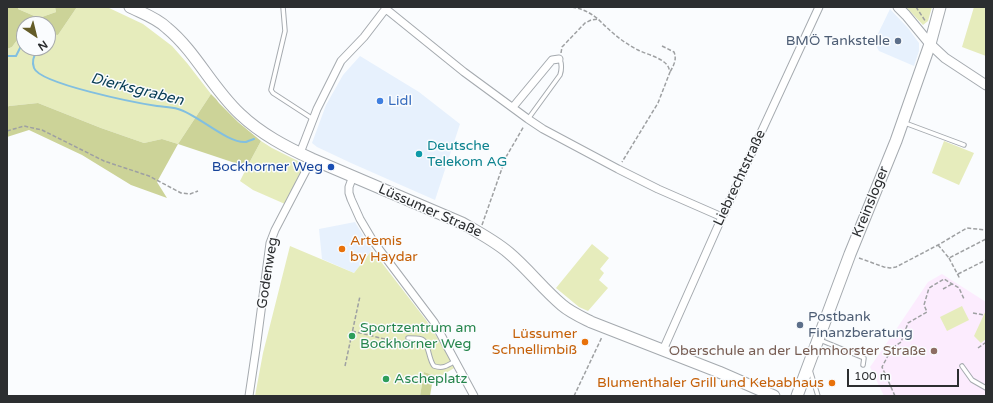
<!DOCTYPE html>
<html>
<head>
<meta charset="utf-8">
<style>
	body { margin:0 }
	#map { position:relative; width:993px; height:403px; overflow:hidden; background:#fafcfe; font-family:"Varela Round",sans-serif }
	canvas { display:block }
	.frame { position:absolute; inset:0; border:8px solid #2c2e30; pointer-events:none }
	.north { position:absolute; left:16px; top:16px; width:40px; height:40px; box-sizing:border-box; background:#fafcfe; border:1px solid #a8aaac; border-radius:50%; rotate:145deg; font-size:11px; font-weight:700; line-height:16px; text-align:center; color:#2c2e30 }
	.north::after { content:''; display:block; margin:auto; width:14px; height:18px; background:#645c28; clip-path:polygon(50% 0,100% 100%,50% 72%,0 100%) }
	.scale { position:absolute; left:847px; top:369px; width:112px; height:18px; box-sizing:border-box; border:2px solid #2c2e30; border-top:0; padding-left:5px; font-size:12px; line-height:14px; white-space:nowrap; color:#2c2e30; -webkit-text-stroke:3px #fafcfe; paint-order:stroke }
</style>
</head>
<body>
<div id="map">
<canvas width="993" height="403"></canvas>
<div class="frame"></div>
<div class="north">N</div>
<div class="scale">100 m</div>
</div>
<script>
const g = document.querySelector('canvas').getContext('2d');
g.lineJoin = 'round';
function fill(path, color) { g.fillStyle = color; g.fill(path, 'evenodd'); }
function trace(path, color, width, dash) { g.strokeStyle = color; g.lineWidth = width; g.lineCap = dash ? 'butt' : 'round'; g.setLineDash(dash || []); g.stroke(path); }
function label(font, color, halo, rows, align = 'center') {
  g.font = font + ' "Varela Round",sans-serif'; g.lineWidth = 3; g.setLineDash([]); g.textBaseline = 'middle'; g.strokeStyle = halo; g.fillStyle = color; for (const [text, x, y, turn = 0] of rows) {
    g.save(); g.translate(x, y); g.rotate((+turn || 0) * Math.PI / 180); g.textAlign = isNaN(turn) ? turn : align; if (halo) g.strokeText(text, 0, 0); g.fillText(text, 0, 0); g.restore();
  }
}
fill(new Path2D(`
	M890,9l18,19 11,15v8l-5,15 -35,-15 -5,-9z
	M360,56l59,36 41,32 -25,76 -84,-37 -34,-16 -5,-4 14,-38 17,-30z
	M355,222l17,28 -18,23 -32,-14 -3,-30z`), '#e7f1fd');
fill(new Path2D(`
	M942,274l44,28v94h-102l-14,-29 23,-33 35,-52z`), '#fcecfe');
fill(new Path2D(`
	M18,7h37l1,5 -17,6 -21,-9z
	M77,7h30l36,17 29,22 15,17 24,31 -33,50 -16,-5 -18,4 -43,-15 -63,-25 -29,3 -2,1v-58l5,-2 11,-15h1v16h24v-14l10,1z
	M906,7h26l-4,14 -5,4z
	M974,7h12v49l-24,-9z
	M261,141l11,7 34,17 -21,39 -32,-14 -13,-9 7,-14z
	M944,141l30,12 -15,32 -27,-12z
	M592,244l17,14 -9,11 4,4 -5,7 9,8 -20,23 -9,-4 -23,-19z
	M290,246l64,27 18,-23 54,70 30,47 -17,10 -15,-5 -4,24h-165l8,-43z
	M962,306l7,14 -22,11 -7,-14z
	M986,310v29l-5,4 -7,-7z`), '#e6ecbc');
fill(new Path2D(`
	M7,7h11v2l21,9 17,-6 -1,-5h22l-19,28 -10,-1v-10h-24v8h-1l-11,15 -5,2z
	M211,94l5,5 3,4 19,19 23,19 -14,26 -69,-23 -21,38 10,16 -36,-13 -49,-30 -53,-25 -22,7v-30l2,-1 29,-3 63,25 43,15 18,-4 16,5z
	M424,372l15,5 -7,7 -2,12h-10z`), '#ccd398');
trace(new Path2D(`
	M38,48c-3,7 -7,12 -4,20 6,16 103,35 123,38 7,1 14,1 21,3 19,5 50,35 68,33 2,-1 5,-2 8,-3
	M7,56h9l8,-16`), '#82bfe0', 2);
const service = new Path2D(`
	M283,7l2,24 -14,59 2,3 40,26
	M528,119l32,-44c2,-6 2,-10 0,-16
	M905,123l59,22
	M408,338c4,0 9,0 13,1 8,2 7,20 13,27 9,3 13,0 21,-5
	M820,340l44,18 -1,7
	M962,366l10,14 14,8
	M810,370l8,26`);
const minor = new Path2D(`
	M386,9l78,63 64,47 15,10 75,40 40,20 64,28
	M513,107l39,-47 7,-1
	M300,153l17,-44 24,-48 23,-24 23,-30
	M353,176l-4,11v6l2,6 9,20 13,22 61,81 40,74
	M663,350l59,-133 97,-210
	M249,396l7,-47 14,-106 5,-13 37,-71`);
const tertiary = new Path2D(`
	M898,7l8,8 24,29 15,14 41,27`);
const secondary = new Path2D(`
	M130,7c12,6 27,11 37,21 29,24 45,60 73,86 21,20 46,33 72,45l150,64c16,9 33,18 47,30 19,16 34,36 53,52 8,7 19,12 29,17l128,50 55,24
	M797,396l53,-142 46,-113 34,-97 10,-37`);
trace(service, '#a5aaaf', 5.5);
trace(minor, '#a5aaaf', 9);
trace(tertiary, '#a5aaaf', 11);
trace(secondary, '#a5aaaf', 13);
trace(new Path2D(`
	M572,7c11,2 17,5 26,12
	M916,7l10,15
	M662,46l12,6c3,7 0,13 -4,20
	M561,53l1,-6 23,-24 6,-3 7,-1c12,12 24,23 40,31 8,4 18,6 26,12 4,3 5,6 6,10l-12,31 -36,59
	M7,131l17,-5 18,4 62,31 45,15 32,17 9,1 8,-3
	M482,225l24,-68 18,-31
	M938,245l11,13 37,-19
	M859,258l25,9 6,1 6,-1 42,-22 29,-17 19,2
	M949,258l11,21
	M958,274l28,-14
	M943,289l9,-5
	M973,313l11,2
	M352,331l49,12 3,-2
	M978,348l7,-5 1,1
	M345,366l15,-70
	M574,396l28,-59
	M895,396l-13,-29 10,-19 9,-6 7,-19 19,-11 -3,-7 5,-17 15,-9 15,9 5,11`), '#9ea0a2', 1.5, [4, 2]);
trace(service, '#fff', 3.5);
trace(minor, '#fff', 7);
trace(tertiary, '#fff', 9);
trace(secondary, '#fff', 11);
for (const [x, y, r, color] of [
	[898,41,4,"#5c6f8a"],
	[380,101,4,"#3f7fe0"],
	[419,154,4,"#0f9aa8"],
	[331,167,4,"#1a4fb4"],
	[342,249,4,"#e8710a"],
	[800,325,4,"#5c6f8a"],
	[352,336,4,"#2e9e5b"],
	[585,342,4,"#e8710a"],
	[934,351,4,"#8d6e63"],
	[386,379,4,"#2e9e5b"],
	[832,383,4,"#e8710a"]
]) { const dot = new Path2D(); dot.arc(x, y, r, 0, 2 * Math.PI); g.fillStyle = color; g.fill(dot); trace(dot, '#fafcfe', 1.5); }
label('14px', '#4e5e75', '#fafcfe', [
	["BMÖ Tankstelle",890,41],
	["Postbank",808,317,"left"],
	["Finanzberatung",808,333,"left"]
], 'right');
label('14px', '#366cbe', '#fafcfe', [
	["Lidl",388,101]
], 'left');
label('14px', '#0d838f', '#fafcfe', [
	["Deutsche",427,146],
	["Telekom AG",427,162]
], 'left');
label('14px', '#164399', '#fafcfe', [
	["Bockhorner Weg",323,167]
], 'right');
label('14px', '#2c2e30', '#fafcfe', [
	["Liebrechtstraße",740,178,-65],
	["Kreinsloger",871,202,-68],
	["Lüssumer Straße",430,211,24],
	["Godenweg",268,273,-81]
]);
label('14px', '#c56008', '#fafcfe', [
	["Artemis",350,241,"left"],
	["by Haydar",350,257,"left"],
	["Lüssumer",577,334],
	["Schnellimbiß",577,350],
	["Blumenthaler Grill und Kebabhaus",824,383]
], 'right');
label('14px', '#27864d', '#fafcfe', [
	["Sportzentrum am",360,328],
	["Bockhorner Weg",360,344],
	["Ascheplatz",394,379]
], 'left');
label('14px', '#785e54', '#fafcfe', [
	["Oberschule an der Lehmhorster Straße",926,351]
], 'right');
label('italic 15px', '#083d54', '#fafcfe', [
	["Dierksgraben",137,90,14]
]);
</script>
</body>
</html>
